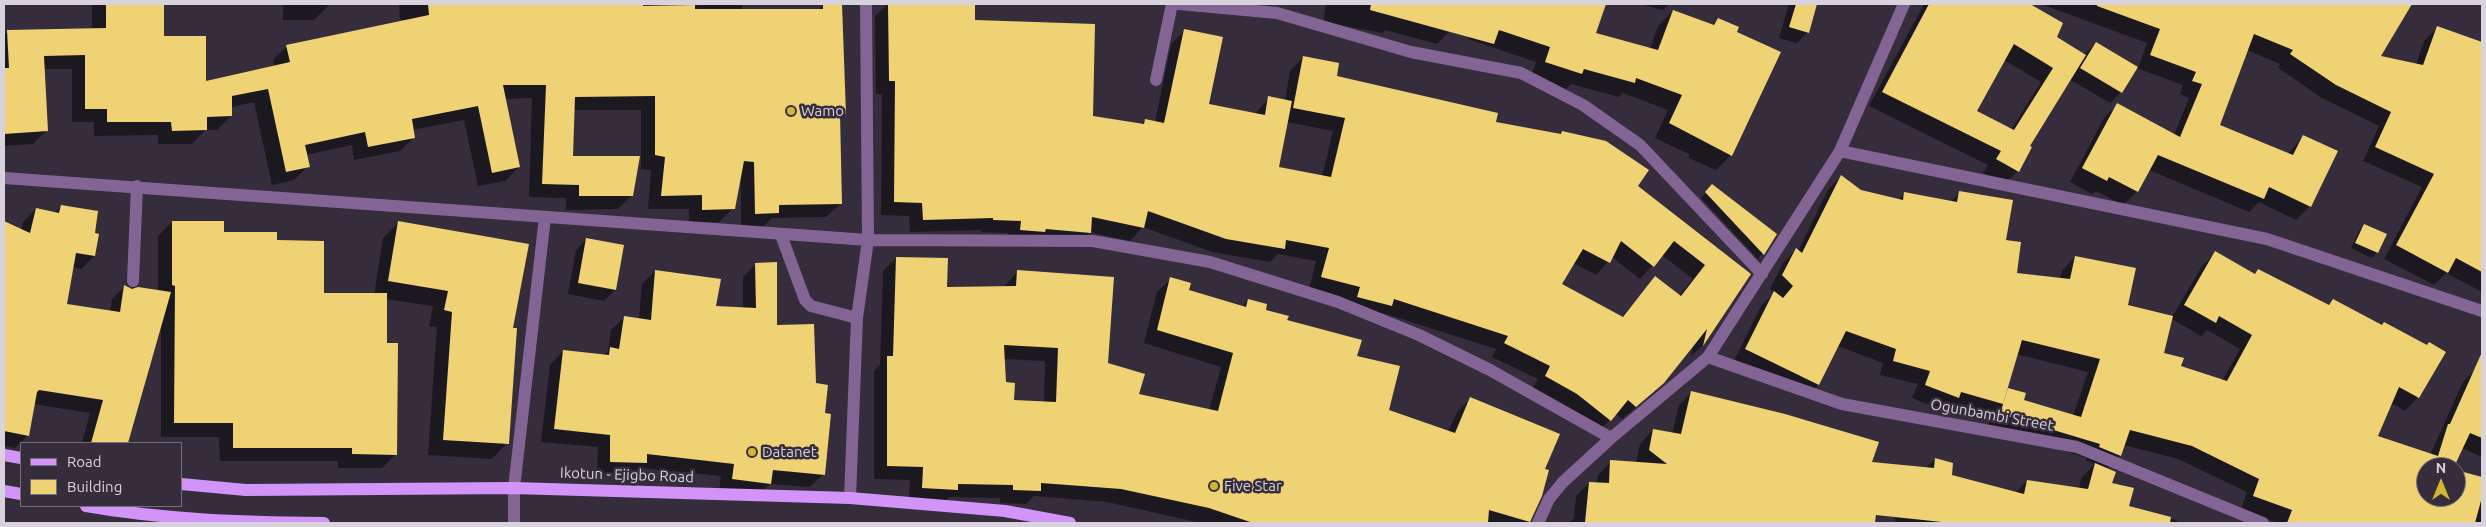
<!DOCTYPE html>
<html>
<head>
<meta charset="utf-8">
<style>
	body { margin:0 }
	#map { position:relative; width:2486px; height:527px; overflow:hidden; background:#352d3b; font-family:Ubuntu,sans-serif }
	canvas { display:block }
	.frame { position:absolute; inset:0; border:5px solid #d7d2db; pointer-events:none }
	.legend { position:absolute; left:20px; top:442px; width:162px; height:65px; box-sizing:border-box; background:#352d3b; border:1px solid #766f7b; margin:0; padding:6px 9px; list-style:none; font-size:15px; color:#d7d2db }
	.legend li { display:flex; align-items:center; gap:10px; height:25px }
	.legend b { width:25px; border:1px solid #766f7b }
	.north { position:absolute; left:2416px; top:457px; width:50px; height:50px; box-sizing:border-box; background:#352d3b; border:1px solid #766f7b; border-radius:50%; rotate:0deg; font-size:14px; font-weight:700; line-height:20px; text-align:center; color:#d7d2db }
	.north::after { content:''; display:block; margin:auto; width:18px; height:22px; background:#d6b534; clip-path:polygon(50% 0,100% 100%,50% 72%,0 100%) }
</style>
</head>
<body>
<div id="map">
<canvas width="2486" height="527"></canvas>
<div class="frame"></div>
<ul class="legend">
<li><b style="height:6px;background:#d294f9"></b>Road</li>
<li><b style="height:14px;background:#eed273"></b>Building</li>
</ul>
<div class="north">N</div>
</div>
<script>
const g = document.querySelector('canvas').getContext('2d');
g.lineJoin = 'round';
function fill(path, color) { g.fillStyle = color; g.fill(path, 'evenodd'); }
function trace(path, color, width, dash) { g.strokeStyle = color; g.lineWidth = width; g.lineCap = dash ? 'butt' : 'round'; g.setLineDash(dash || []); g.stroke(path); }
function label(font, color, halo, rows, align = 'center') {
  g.font = font + ' Ubuntu,sans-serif'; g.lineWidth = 5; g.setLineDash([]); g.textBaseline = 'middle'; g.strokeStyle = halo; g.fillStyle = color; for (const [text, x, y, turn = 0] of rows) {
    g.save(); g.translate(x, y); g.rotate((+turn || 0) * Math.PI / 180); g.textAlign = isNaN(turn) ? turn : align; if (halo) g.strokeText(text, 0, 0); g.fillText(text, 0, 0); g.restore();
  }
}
fill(new Path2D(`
	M92,4h70v34l43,44 70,-15 -2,-7 14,-14 119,-25 -6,-2 -1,-15h242v3l101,-3v5l76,1 5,-5 21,108 -5,6 1,85 -14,13 -54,1 -8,8 -23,1v-49l-8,30 -14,14 -30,1v-14h-41l3,-39 -10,-1v-59h-68l-2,48 61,37 -14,14 -52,1v-12l-37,-1 3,-99 -28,1 15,68 -14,14 -27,5 -14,-66 -52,10 2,7 -14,14 -46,9 -2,-15 -46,10 2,11 -14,14 -22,5 -18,-83 -23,5v9l-14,14h-12l-13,14h-34v-9l-64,1v-14h-22v-53h-28l3,61 -14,14 -29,2v-111l4,-4 84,-1z
	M283,4h47l-16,16h-31z
	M888,4h42v3l44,14 118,96 49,8 4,-5 10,2 16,-78 14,-14 22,75 48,9 14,-16 16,3 5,-30 13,-14 32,20 160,46 64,12 4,-3 187,143 -48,71 -11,10 3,-13 -45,53 -27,23 -7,-5 -18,19 -65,-44 6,-10 -46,-22 4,-8 -113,-36 -5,6 -69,-29 7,-29 -38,-7 -8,8 -58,-10 -69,-25 -13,14 -40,-9 -14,14 -69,-3 1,-10 -27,-1v-2l-71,2 -1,-16 -28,-1 1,-121h-6l-1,-78zM1287,122l46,9 -11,46 -45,-9zM1662,255l31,24 -14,17 -24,-18 -34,40 -61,-33 13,-22 23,12 16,-18 28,22z
	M1326,4h131l-7,27 -13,13 -52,-14 -3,3 -59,-11z
	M1481,4h124l-11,30 56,15 8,-23 15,-15 39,14 6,-6 18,13 -5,123 -15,15 -27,-12v-4l-34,-16 13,-28 -45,-17 -4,4 -48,-13 -5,5 -35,-12 5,-15 -68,-23z
	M1640,4h29l-6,6z
	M1789,4h27l-8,28 -11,11 -18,-5z
	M1924,4h104l33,19 -5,15 28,17 12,-12 42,25 9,-25 -106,-39h364l4,2 -30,51 37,8 8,-24 13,-13 45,17v247l-36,-19 -12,12 -50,-26 38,-72 -59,-26 16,-35 -57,-28 -44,-30 2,-4 -33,-14 -29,76 70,28 16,-18 6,70 -14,14 -37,-18 -10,10 -100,-42 -12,22 -14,13 -27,-14 -4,3 -22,-12 34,-64 13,-13 57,30 15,-37 -9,-4 3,-9 -47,-17 -15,24 -11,11 -41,-24 -41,68 -10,24 -14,13 -21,-11 5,-8 -119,-59zM2004,60l37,22 -30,48 -36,-18z
	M1841,176l20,15 37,9 7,-6 45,8 10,-9 45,48 11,33 44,5 2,-8 13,-14 52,49 45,11 30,-51 13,-13 39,22 4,-5 69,36 6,-6 48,26 63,27 -26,44 -13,14 -14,-8 -15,34 54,18 33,-73 13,-13 6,2v86l-20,-9 -9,19h-27v30h30v-26l26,8v44h-204l-37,-13 6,-18 -69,-33 -54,-14 -4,11 -14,13 4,15 18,23 48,13 5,3h-286l3,-42 28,-13 9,-9 16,17 64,17 12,-12 52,8 2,-11 14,-14 -9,-3 1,-3 -99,-30 4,-15 -4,4 -38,-11 -5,5 -33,-13 6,-14 -38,-9 3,-12 -45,-17 -20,39 -13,13 -72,-35 28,-57 13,-13 -4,-4 13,-26 13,-13 2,1 30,-61zM2172,319l29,17 6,-6 33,19 -18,32 -42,-14 -18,-14zM2016,354l72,18 -15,44 -51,-15 -13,-12 -4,4z
	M1713,186l63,48 -18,25 -57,-61z
	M61,207l32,27 1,22 -13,13 -9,-2 -7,38 45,7 2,-13 12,-12 8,3 26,2v-56l14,-14 104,20 46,52 52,1 9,-57 16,-16 113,107 -5,114 -15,16 -64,-4 9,-128 -8,-1 4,-20 -48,-7v45l11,110 -14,14h-44v-7h-118l-1,-24h-58v-112l-34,118h-45l8,-30 -57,-9 -5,31 -13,13 -11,-2v-220h7l10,4 2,-8 13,-13 18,4z
	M2364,225l13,27 -5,6 -21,-10 8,-17z
	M587,239l28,51 -11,11 -36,-7 8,-44z
	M896,258l50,30h57l14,-16 120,123 72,15 12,-43 -77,-24 13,-51 14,-13 17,12 54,16 6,-7 16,10 92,46 32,55 60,21 9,-20 13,-13 73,71 5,1 -20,52h-327l-94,-21 -73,-6 -8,8 -26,-1v-5l-51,-1 -6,6 -34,-1 1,-22 -36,-1v-108l6,-6 3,-94zM1004,359l41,2 -1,42 -31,-2 -9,-18z
	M756,264l20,62 38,58 10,30v60l-14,13 -40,-3 -14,13 -37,-5 2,-16 -80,-8 -8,8 -36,-1 1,-28 -57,-5 9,-77 13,-14 40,5 5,-5 3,-21 14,-13 14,2 3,-35 13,-13 59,36 29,2v-32z
	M1692,392l179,71 19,2 -15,58h-159l1,-2 -35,-6 -1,8h-112l5,-5 2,-22 13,-13h8l1,-8 13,-13 25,1 4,-19 13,-14 19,4 7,-29z`), '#0007');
fill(new Path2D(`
	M106,4h58v32h42v45l84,-19 -4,-17 143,-30 -1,-11h215v2l52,-1v4h128v-5h19l4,110h-6l2,90 -63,1v8l-24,1 -1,-52 -10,-1 -9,48 -33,1v-15l-41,1 4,-39 -10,-2v-59l-80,1 -2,59h67l-7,40h-54v-11l-37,-1 4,-99h-43l17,82 -28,6 -14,-67 -66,13 3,19 -47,9 -3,-15 -60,13 5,22 -24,5 -18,-83 -36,7v20l-25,1v13l-35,1 -1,-9h-64v-13h-22v-54l-41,1 4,75 -44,3v-66h5l-2,-38 99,-2z
	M888,4l87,1v15l120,4 -2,92 51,8 1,-5 19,4 20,-94 39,8 -14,67 56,11 3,-19 24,5 -13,66 52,10 14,-59 -52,-10 10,-52 36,7 -2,13 161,37 -2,9 65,12 1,-3 44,10 43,29 -11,16 113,88 -48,72 4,-17 -43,54 -28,24 -8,-7 -17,21 -34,-27 -32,-18 5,-10 -46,-23 4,-7 -114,-37 -2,7 -35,-9 3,-10 -39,-10 8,-29 -43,-8 -1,9 -59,-10 -78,-28 -4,17 -52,-11 -1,16 -45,-4 -1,3 -25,-2 1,-9 -28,-1v-2l-70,2 -1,-17 -28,-1 1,-121h-6zM1621,241l33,26 20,-26 31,24 -24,31 -26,-20 -32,41 -61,-33 21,-35 27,14z
	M1371,4h235l-10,29 62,17 15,-40 41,15 4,-7 21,9 -2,5 44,20 -49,104 -63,-33 13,-28 -46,-17 -1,5 -51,-14 -2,5 -37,-12 5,-15 -51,-17 -5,14 -124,-34z
	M1796,4h21l-8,29 -20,-6z
	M1929,4h101l33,19 -6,14 29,18 -56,91 2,1 -13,25 -23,-13 5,-8 -119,-59zM2014,44l39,24 -39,62 -37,-19z
	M2097,4h315l-31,52 42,9 14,-39 45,16v230l-26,-14 -8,15 -52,-28 38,-71 -59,-27 16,-35 -55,-27 -46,-31 3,-4 -39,-16 -34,91 73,30 10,-20 35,16 -27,56 -42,-20 -5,12 -106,-44 -20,37 -29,-15 -2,4 -25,-13 35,-65 63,34 22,-53 -10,-3 4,-9 -46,-17 10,-26 -63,-23z
	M2096,42l42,25 -16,26 -42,-25z
	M1841,175l20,15 42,10 1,-8 53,10 2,-11 54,9 -7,40 15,2 -4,31 53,6 5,-23 61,12 -8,37 45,11 -9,37 20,5 -3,8 46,15 25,-46 -33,-19 -3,7 -32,-18 31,-54 40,23 3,-5 71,36 4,-6 49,26 2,-3 43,23 2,-3 17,10 -27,46 -20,-11 -21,49 60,20 10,-32h2l32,-72v86l-12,-5 -16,34h-28v30h30v-27l26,7v20l-7,26h-188l5,-13 -39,-14 6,-17 -67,-33 -62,-16 -9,26 -22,-9 1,-3 -100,-30 8,-26 18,5 -2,7 57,17 19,-58 -78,-19 -19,64 -42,-12 -2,6 -34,-13 5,-14 -37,-10 3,-12 -50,-18 -27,54 -74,-36 29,-58 9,7 10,-12 -11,-11 14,-27 6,5z
	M1712,184l65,50 -13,21 -59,-63z
	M61,205l37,6 -3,22 4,1 -4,22 -19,-3 -9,51 53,8 4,-27 8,4 6,-2 33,5 -43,151h-37l12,-43 -64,-10 -2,2 -8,44 -25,-5v-210l26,12 6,-25 23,5z
	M172,221h52v11h53v8l47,1v52h63v50h11l-1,112 -45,-1v-6h-119v-25h-59l1,-137 -3,-1z
	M398,221l131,23 -16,84h4l-8,116 -66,-4 9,-128 -8,-2 4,-19 -60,-10z
	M2364,224l23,10 -9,19 -23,-10z
	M586,238l38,7 -8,45 -38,-7z
	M896,257l52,1 -1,29 69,-1 1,-16 97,7 -6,86 37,11 -6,20 79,17 15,-58 -76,-23 13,-53 21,6 -2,7 57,17 2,-8 19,5 -1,6 23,6 -2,4 75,20 -5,16 43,10 -11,44 66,23 15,-36 90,37 -15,35 4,1 -7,26 -12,26 -41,-12 -1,13h-235l-44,-15 -88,-19 -80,-6v8l-28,-1v-5l-55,-1v6l-36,-2 1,-21 -36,-1v-110h6zM1004,345l54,3 -2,54 -42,-2 1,-17 -9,-1z
	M777,262v63l37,-1 2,59 12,2 -3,28 6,1 -6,61 -52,-5 -2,14 -39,-5 2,-15 -87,-10v9l-37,-1v-27l-56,-6 9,-79 46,5 1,-8 9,2 5,-33 27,4 4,-50 66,9 -5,27 40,2 -1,-45z
	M1691,391l94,23 94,28 -7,20 62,6 1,-10 18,5 -1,12 72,19 3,-14 61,9 7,-26 21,9 -4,11 22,5 -5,18 42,11 -1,6h-219l-75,-8 -1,8h-290l4,-41 20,1 1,-23 57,4 -18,-14 4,-21 28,5z`), '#eed273');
trace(new Path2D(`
	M1179,4l98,9 134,39 110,21 62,32 57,40 122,129
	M1156,80l16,-76
	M1840,151l427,88 215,72
	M4,178l864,62 225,1 117,21 128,40 81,33 71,35 121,68
	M781,235l24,65 6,6 46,12
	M133,281l4,-95
	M1708,357l134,47 235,43 186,76
	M850,498l7,-180 11,-78 -2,-236
	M514,523v-35l31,-271
	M1538,523l11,-24 14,-17 48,-44 97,-81 132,-206 64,-147`), '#826495', 12);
trace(new Path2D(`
	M4,455l17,3
	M181,484l65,6 268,-2 336,10 155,13 65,12
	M4,491l17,3
	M86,506c79,14 158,16 238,17`), '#d294f9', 12);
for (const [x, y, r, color] of [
	[791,111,5,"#d6b534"],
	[752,452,5,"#d6b534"],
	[1214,486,5,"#d6b534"]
]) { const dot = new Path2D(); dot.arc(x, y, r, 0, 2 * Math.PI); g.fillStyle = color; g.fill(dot); trace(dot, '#352d3b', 2); }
label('15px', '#d7d2db', '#352d3b', [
	["Wamo",801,111],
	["Datanet",762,452],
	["Five Star",1224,486]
], 'left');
label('15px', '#d7d2db', '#352d3b', [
	["Ogunbambi Street",1992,415,10],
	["Ikotun - Ejigbo Road",627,475,2]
]);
</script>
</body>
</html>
